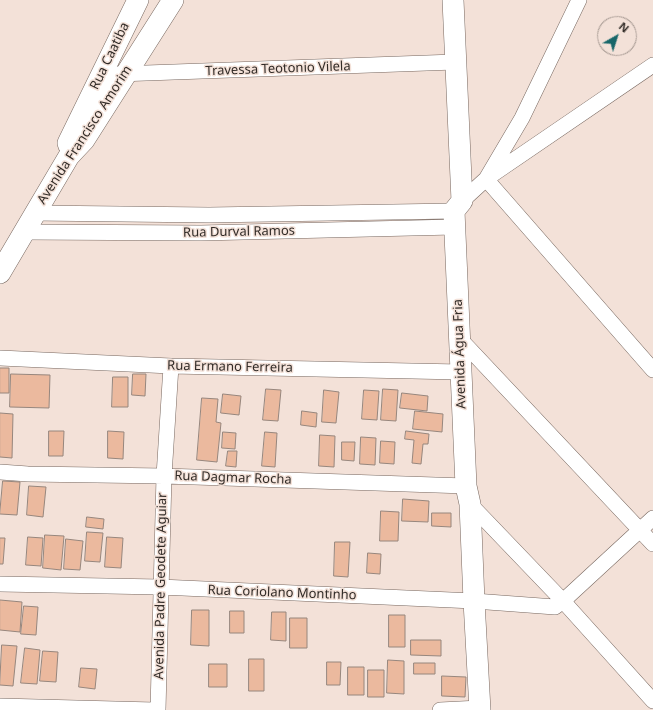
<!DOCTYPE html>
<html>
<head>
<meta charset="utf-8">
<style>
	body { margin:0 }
	#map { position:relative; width:653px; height:710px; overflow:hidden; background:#f3e1d8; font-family:"Noto Sans",sans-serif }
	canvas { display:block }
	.north { position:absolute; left:597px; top:16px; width:40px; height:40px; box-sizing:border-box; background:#f3e1d8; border:1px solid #a59891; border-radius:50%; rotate:39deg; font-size:11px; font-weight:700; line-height:16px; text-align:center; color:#312b27 }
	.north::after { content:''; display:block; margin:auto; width:14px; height:18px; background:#176669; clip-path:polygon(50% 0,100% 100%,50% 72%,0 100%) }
</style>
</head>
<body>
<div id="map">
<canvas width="653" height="710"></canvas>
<div class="north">N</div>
</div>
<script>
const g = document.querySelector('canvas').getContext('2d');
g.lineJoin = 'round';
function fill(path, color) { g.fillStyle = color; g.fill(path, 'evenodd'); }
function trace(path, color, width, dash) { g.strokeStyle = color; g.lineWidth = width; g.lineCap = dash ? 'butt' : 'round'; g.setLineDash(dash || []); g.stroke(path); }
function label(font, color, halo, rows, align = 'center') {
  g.font = font + ' "Noto Sans",sans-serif'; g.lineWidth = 3; g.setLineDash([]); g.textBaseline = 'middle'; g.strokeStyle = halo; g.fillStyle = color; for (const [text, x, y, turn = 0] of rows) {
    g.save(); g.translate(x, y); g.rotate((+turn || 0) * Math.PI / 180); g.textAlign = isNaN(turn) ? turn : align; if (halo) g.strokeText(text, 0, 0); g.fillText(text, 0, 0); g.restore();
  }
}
const building = new Path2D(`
	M0,368h9v25h-9z
	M11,374l39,1 -1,33 -39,-1z
	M133,374h13l-1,22 -13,-1z
	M113,377h15v30h-16z
	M266,389l15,1 -3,31 -15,-1z
	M383,389l15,1 -2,31 -15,-1z
	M324,390l15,2 -3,31 -14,-1z
	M364,390l15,1 -2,29 -15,-1z
	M402,393l26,3 -1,15 -27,-3z
	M223,394l18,2 -2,19 -18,-2z
	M202,398l16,1 -2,23 5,1 -4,39 -20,-2z
	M302,411l15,2 -1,14 -15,-2z
	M415,411l28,3 -1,18 -29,-3z
	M0,413l13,1 -1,44 -12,-1z
	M49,431h15l-1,25h-14z
	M108,431l16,1 -1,27 -15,-1z
	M406,431l23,3 -1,10h-5l-2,20 -9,-1 2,-23 -9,-1z
	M223,432l13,1 -1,16 -13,-1z
	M265,432l12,1 -2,34 -13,-1z
	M320,435l15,1 -1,31 -15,-1z
	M361,437l15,1 -1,27 -15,-1z
	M381,441l14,1 -1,22 -14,-1z
	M342,442h13l-1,19 -12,-1z
	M228,451h9l-1,16 -10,-1z
	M3,481l17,1 -3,33 -17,-1z
	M29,486l17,1 -3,30 -16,-2z
	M403,499l26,2 -1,21 -26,-1z
	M381,511l18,1 -1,29h-18z
	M432,513h19v14l-19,-1z
	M87,517l17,2 -1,10 -17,-2z
	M87,532l16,1 -3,29 -15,-1z
	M45,535l19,1 -3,34 -18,-2z
	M28,537l15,1 -2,28 -15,-1z
	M107,537l16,1 -2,30 -16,-1z
	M0,538h5l-2,26h-3z
	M66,539l17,2 -3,29 -16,-1z
	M335,542h15l-2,35 -14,-1z
	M368,553l13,1 -1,20 -13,-1z
	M0,600l22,2 -2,30 -20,-2z
	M24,606l14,1 -2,28 -15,-1z
	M192,610h17v36l-18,-1z
	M230,611h14v22h-14z
	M272,612h14v29l-15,-1z
	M389,615h16v32h-16z
	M290,618h17v30h-17z
	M411,640h30v16l-30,-1z
	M2,645l15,1 -4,40 -13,-1z
	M25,648l15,2 -3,34 -16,-1z
	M43,651l15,1 -2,30 -16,-1z
	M249,659h15v32h-15z
	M388,660l16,1v33l-17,-1z
	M327,662h14l-1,23h-13z
	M414,663h21v11h-21z
	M209,664h18v23h-18z
	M348,667h16v28h-16z
	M81,668l16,1 -2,20 -16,-2z
	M368,670h16v27h-16z
	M442,676l24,1 -1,20 -23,-1z`);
fill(building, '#ebb99e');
trace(building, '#96867d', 1);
const street = new Path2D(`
	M579,0l-57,118 -36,61 167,191
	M118,74l337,-12
	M462,201l24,-22 167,-114
	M34,213l175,2 245,-4
	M23,232l178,1 253,-6
	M460,339l193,205
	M0,358l171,8 289,6
	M0,472l28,2 136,2 302,10
	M470,504l93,97 90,100
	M0,584l160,3 314,14 81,6 8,-6 90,-83
	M0,706l154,4
	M158,710l6,-234 7,-110
	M440,710l40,-2`);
const secondary = new Path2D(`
	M453,0l9,201 -8,10 12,275 4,18 4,97 6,109
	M69,146l-1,-3 70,-143
	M0,273l69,-117 15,-16 89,-140`);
trace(street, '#77675f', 16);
trace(secondary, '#77675f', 22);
trace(street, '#fff', 15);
trace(secondary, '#fff', 21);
label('13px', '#312b27', '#f3e1d8', [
	["Rua Caatiba",110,56,-64],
	["Travessa Teotonio Vilela",278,69,-2],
	["Avenida Francisco Amorim",85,135,-57],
	["Rua Durval Ramos",239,232,-1],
	["Avenida Água Fria",460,354,-92],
	["Rua Ermano Ferreira",230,367,1],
	["Rua Dagmar Rocha",233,478,2],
	["Avenida Padre Geodete Aguiar",161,586,-89],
	["Rua Coriolano Montinho",282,593,2]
]);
</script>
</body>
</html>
